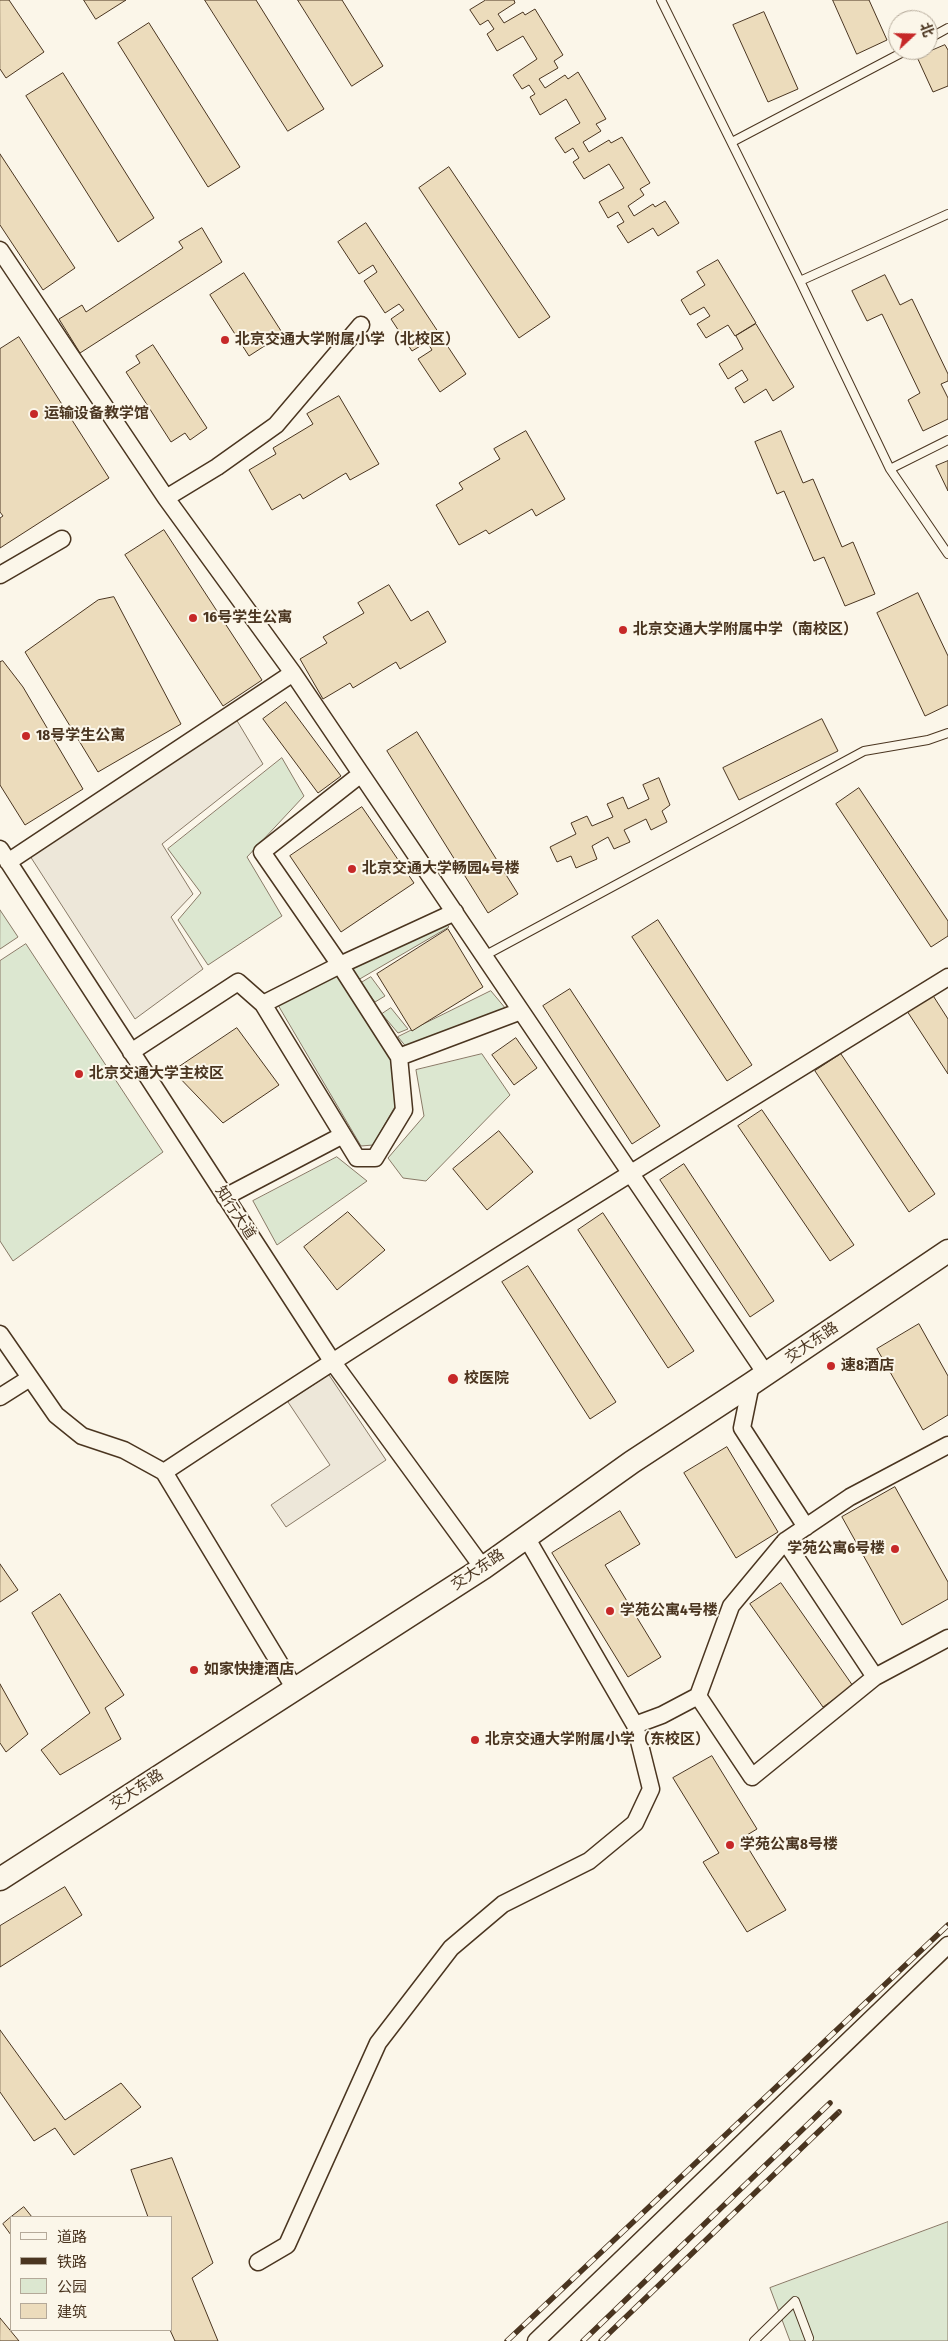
<!DOCTYPE html>
<html>
<head>
<meta charset="utf-8">
<style>
	body { margin:0 }
	#map { position:relative; width:948px; height:2341px; overflow:hidden; background:#fbf6e9; font-family:"Fira Sans Condensed","Noto Sans SC",sans-serif }
	canvas { display:block }
	.legend { position:absolute; left:10px; top:2216px; width:162px; height:115px; box-sizing:border-box; background:#fbf6e9; border:1px solid #b4a999; margin:0; padding:6px 9px; list-style:none; font-size:15px; color:#4a3520 }
	.legend li { display:flex; align-items:center; gap:10px; height:25px }
	.legend b { width:25px; border:1px solid #b4a999 }
	.north { position:absolute; left:888px; top:10px; width:50px; height:50px; box-sizing:border-box; background:#fbf6e9; border:1px solid #b4a999; border-radius:50%; rotate:69deg; font-size:14px; font-weight:700; line-height:20px; text-align:center; color:#4a3520 }
	.north::after { content:''; display:block; margin:auto; width:18px; height:22px; background:#c62828; clip-path:polygon(50% 0,100% 100%,50% 72%,0 100%) }
</style>
</head>
<body>
<div id="map">
<canvas width="948" height="2341"></canvas>
<ul class="legend">
<li><b style="height:6px;background:#fbf6e9"></b>道路</li>
<li><b style="height:6px;background:#4a3520"></b>铁路</li>
<li><b style="height:14px;background:#dce7d0"></b>公园</li>
<li><b style="height:14px;background:#ecdcbc"></b>建筑</li>
</ul>
<div class="north">北</div>
</div>
<script>
const g = document.querySelector('canvas').getContext('2d');
g.lineJoin = 'round';
function fill(path, color) { g.fillStyle = color; g.fill(path, 'evenodd'); }
function trace(path, color, width, dash) { g.strokeStyle = color; g.lineWidth = width; g.lineCap = dash ? 'butt' : 'round'; g.setLineDash(dash || []); g.stroke(path); }
function label(font, color, halo, rows, align = 'center') {
  g.font = font + ' "Fira Sans Condensed","Noto Sans SC",sans-serif'; g.lineWidth = 4; g.setLineDash([]); g.textBaseline = 'middle'; g.strokeStyle = halo; g.fillStyle = color; for (const [text, x, y, turn = 0] of rows) {
    g.save(); g.translate(x, y); g.rotate((+turn || 0) * Math.PI / 180); g.textAlign = isNaN(turn) ? turn : align; if (halo) g.strokeText(text, 0, 0); g.fillText(text, 0, 0); g.restore();
  }
}
const green = new Path2D(`
	M282,758l22,38 -57,61 35,59 -74,49 -30,-45 23,-27 -33,-44z
	M0,910l18,27 -18,12z
	M444,922l5,5 -91,53 -7,-11z
	M26,944l137,208 -150,109 -13,-20v-280z
	M337,974l54,84 6,45 -24,42 -12,1 -83,-141z
	M371,977l14,19 -10,6 -14,-19z
	M491,991l15,18 -98,40 -10,-12z
	M391,1008l17,21 -10,4 -16,-19z
	M482,1054l28,41 -84,86 -23,-3 -15,-20 36,-42 -8,-46z
	M337,1157l30,24 -90,64 -24,-44z
	M948,2222v119h-158l-20,-53z`);
fill(green, '#dce7d0');
trace(green, '#887966', 1);
const parking = new Path2D(`
	M236,719l27,45 -101,80 31,50 -22,23 32,52 -68,50 -105,-163z
	M329,1375l57,85 -100,67 -15,-22 59,-40 -42,-63z`);
fill(parking, '#ede7d9');
trace(parking, '#887966', 1);
const building = new Path2D(`
	M0,0h9l35,52 -38,26 -6,-9z
	M84,0h42l-30,19z
	M205,0h51l68,109 -36,22z
	M298,0h44l41,66 -31,20z
	M486,0h28l1,3 -17,11 6,9 19,-11 2,3 10,-6 28,46 -9,6 4,7 -19,11 6,9 20,-13 3,4 10,-7 28,47 -10,5 5,7 -18,11 6,10 20,-12 2,3 11,-6 28,46 -10,6 4,6 -16,11 6,10 19,-12 2,3 10,-6 14,22 -21,13 -5,-8 -25,15 -11,-17 7,-4 -6,-10 -10,6 -9,-16 25,-14 -15,-24 -25,15 -11,-17 6,-4 -6,-10 -8,5 -10,-15 25,-15 -14,-24 -26,16 -10,-18 5,-3 -6,-9 -7,4 -9,-14 24,-16 -14,-23 -26,15 -10,-17 7,-5 -6,-9 -8,5 -10,-15z
	M833,0h36l18,40 -30,14z
	M764,12l34,77 -30,13 -35,-77z
	M149,23l91,144 -32,20 -90,-144z
	M945,45l3,5v36l-15,6 -16,-35z
	M63,73l91,145 -36,24 -92,-146z
	M0,154l75,114 -32,22 -43,-65z
	M449,167l101,150 -31,21 -100,-150z
	M366,223l100,151 -26,18 -22,-33 14,-9 -5,-8 -15,9 -21,-32 13,-9 -5,-6 -14,9 -21,-32 13,-9 -4,-7 -14,9 -21,-32z
	M202,228l20,34 -142,91 -21,-34 23,-14 4,7 97,-64 -4,-6z
	M718,260l38,63 -21,13 -7,-11 -22,13 -9,-14 13,-8 -6,-9 -14,8 -9,-15 24,-15 -8,-13z
	M244,273l39,61 -34,22 -39,-61z
	M885,275l15,30 12,-6 36,75v7l-7,3 7,14v21l-25,12 -15,-31 12,-7 -38,-79 -15,7 -15,-30z
	M756,324l38,63 -21,14 -7,-12 -22,14 -9,-15 13,-8 -6,-10 -14,9 -9,-15 24,-15 -7,-13z
	M19,337l90,141 -109,70v-30l3,-2 -3,-4v-163z
	M153,345l54,83 -17,12 -5,-7 -14,9 -45,-70 14,-9 -4,-7z
	M339,396l40,68 -29,16 -4,-7 -43,26 -3,-5 -28,16 -23,-40 27,-16 -3,-6 40,-24 -6,-10z
	M526,431l39,68 -29,17 -4,-7 -43,25 -3,-4 -27,15 -23,-40 27,-16 -4,-6 41,-24 -6,-10z
	M781,431l22,52 10,-4 29,68 11,-5 22,52 -30,12 -21,-49 -10,4 -30,-70 -7,3 -22,-52z
	M948,461v30l-12,-25z
	M164,530l98,150 -39,26 -98,-151z
	M389,585l22,36 17,-10 18,31 -46,27 -4,-7 -43,26 -3,-5 -27,16 -23,-40 27,-16 -4,-6 41,-24 -6,-10z
	M918,593l30,63v49l-23,11 -48,-103z
	M114,597l67,127 -83,48 -73,-120 73,-52z
	M3,661l20,26 60,102 -58,36 -25,-40v-123z
	M286,702l55,74 -23,17 -55,-74z
	M822,719l16,32 -99,49 -16,-32z
	M417,732l101,162 -30,19 -101,-162z
	M659,778l11,27 -8,6 5,11 -16,8 -5,-11 -22,11 6,12 -16,7 -6,-12 -16,9 5,13 -21,9 -5,-12 -14,6 -7,-15 26,-13 -5,-11 16,-7 5,10 21,-9 -6,-13 16,-7 5,12 21,-10 -6,-14z
	M859,788l89,133v15l-17,11 -95,-143z
	M362,807l52,76 -73,49 -51,-76z
	M658,920l94,145 -25,16 -95,-144z
	M448,929l35,58 -71,44 -35,-57z
	M570,989l90,137 -28,18 -89,-138z
	M932,994l16,25v55l-41,-63z
	M237,1028l42,57 -56,38 -50,-52z
	M516,1038l21,30 -23,17 -22,-30z
	M841,1054l94,140 -26,18 -94,-141z
	M762,1110l92,135 -24,16 -92,-135z
	M499,1131l34,41 -46,38 -34,-41z
	M684,1164l90,137 -24,16 -90,-137z
	M348,1212l37,38 -48,40 -33,-43z
	M603,1213l91,138 -26,17 -90,-138z
	M528,1266l88,136 -26,17 -88,-137z
	M919,1324l29,52v39l-25,15 -46,-81z
	M727,1447l51,85 -42,26 -52,-85z
	M895,1487l53,95v17l-46,26 -60,-108z
	M620,1511l20,33 -35,21 56,92 -33,20 -76,-124z
	M0,1564l18,26 -18,12z
	M781,1583l72,103 -30,21 -73,-103z
	M60,1594l64,101 -19,13 16,31 -61,36 -19,-25 49,-37 -58,-100z
	M0,1684l28,50 -22,18 -6,-9z
	M712,1756l45,73 -15,9 44,72 -39,22 -44,-70 16,-9 -46,-75z
	M65,1887l17,28 -82,52v-41z
	M0,2030l65,90 56,-37 20,24 -67,48 -19,-27 -21,13 -34,-49z
	M172,2158l41,105 -21,15 26,63h-43l-5,-11 1,-113h-23l-17,-47z
	M24,2207l8,10h-21z
	M11,2217v18l-8,-11z
	M0,2318l19,23h-19z`);
fill(building, '#ecdcbc');
trace(building, '#4a3520', 1);
const lane = new Path2D(`
	M661,0l139,281 90,188 58,85
	M928,39l20,-11
	M732,142l175,-92
	M800,281l148,-67
	M890,469l58,-29
	M484,956l380,-205 64,-11 20,-7
	M754,2341l41,-40 14,37`);
const street = new Path2D(`
	M0,250l166,248 127,175 473,701
	M166,498l51,-31 59,-42 85,-100
	M0,575l62,-36
	M361,774l-99,78 78,113 115,-53
	M0,849l332,512 151,207
	M8,862l285,-189
	M263,1004l94,154h18l29,-48 -5,-53
	M131,1052l107,-70 25,22 77,-39 59,92 122,-46
	M225,1197l118,-62
	M0,1334l56,81 26,21 42,14 40,22 131,217
	M751,1384l-9,44 64,99
	M0,1397l30,-19
	M164,1472c258,-171 521,-333 784,-495
	M785,1541l65,-44 98,-52
	M698,1696l54,81 123,-100 73,-39
	M635,1725l27,-10 36,-19 33,-90 54,-65 90,136
	M258,2262l29,-17 91,-202 73,-95 52,-44 86,-43 46,-38 16,-34 -16,-64 -109,-188
	M536,2341l412,-396`);
const secondary = new Path2D(`
	M0,1879l483,-311 149,-106 119,-78 197,-133`);
trace(lane, '#4a3520', 10);
trace(street, '#4a3520', 19);
trace(secondary, '#4a3520', 25);
trace(lane, '#fbf6e9', 8);
trace(street, '#fbf6e9', 16);
trace(secondary, '#fbf6e9', 22);
const rail = new Path2D(`
	M507,2341l441,-416
	M583,2341l247,-238
	M601,2341l238,-229`);
trace(rail, '#4a3520', 5.5);
trace(rail, '#fbf6e9', 4, [11]);
for (const [x, y, r, color] of [
	[225,340,5,"#c62828"],
	[34,414,5,"#c62828"],
	[193,618,5,"#c62828"],
	[623,630,5,"#c62828"],
	[26,736,5,"#c62828"],
	[352,869,5,"#c62828"],
	[79,1074,5,"#c62828"],
	[831,1366,5,"#c62828"],
	[453,1379,6,"#c62828"],
	[895,1549,5,"#c62828"],
	[610,1611,5,"#c62828"],
	[194,1670,5,"#c62828"],
	[475,1740,5,"#c62828"],
	[730,1845,5,"#c62828"]
]) { const dot = new Path2D(); dot.arc(x, y, r, 0, 2 * Math.PI); g.fillStyle = color; g.fill(dot); trace(dot, '#fbf6e9', 2); }
label('bold 15px', '#4a3520', '#fbf6e9', [
	["北京交通大学附属小学（北校区）",235,340],
	["运输设备教学馆",44,414],
	["16号学生公寓",203,618],
	["北京交通大学附属中学（南校区）",633,630],
	["18号学生公寓",36,736],
	["北京交通大学畅园4号楼",362,869],
	["北京交通大学主校区",89,1074],
	["速8酒店",841,1366],
	["校医院",464,1379],
	["学苑公寓6号楼",885,1549,"right"],
	["学苑公寓4号楼",620,1611],
	["如家快捷酒店",204,1670],
	["北京交通大学附属小学（东校区）",485,1740],
	["学苑公寓8号楼",740,1845]
], 'left');
label('15px', '#4a3520', '#fbf6e9', [
	["知行大道",235,1213,57],
	["交大东路",812,1343,-34],
	["交大东路",478,1570,-34],
	["交大东路",137,1790,-33]
]);
</script>
</body>
</html>
